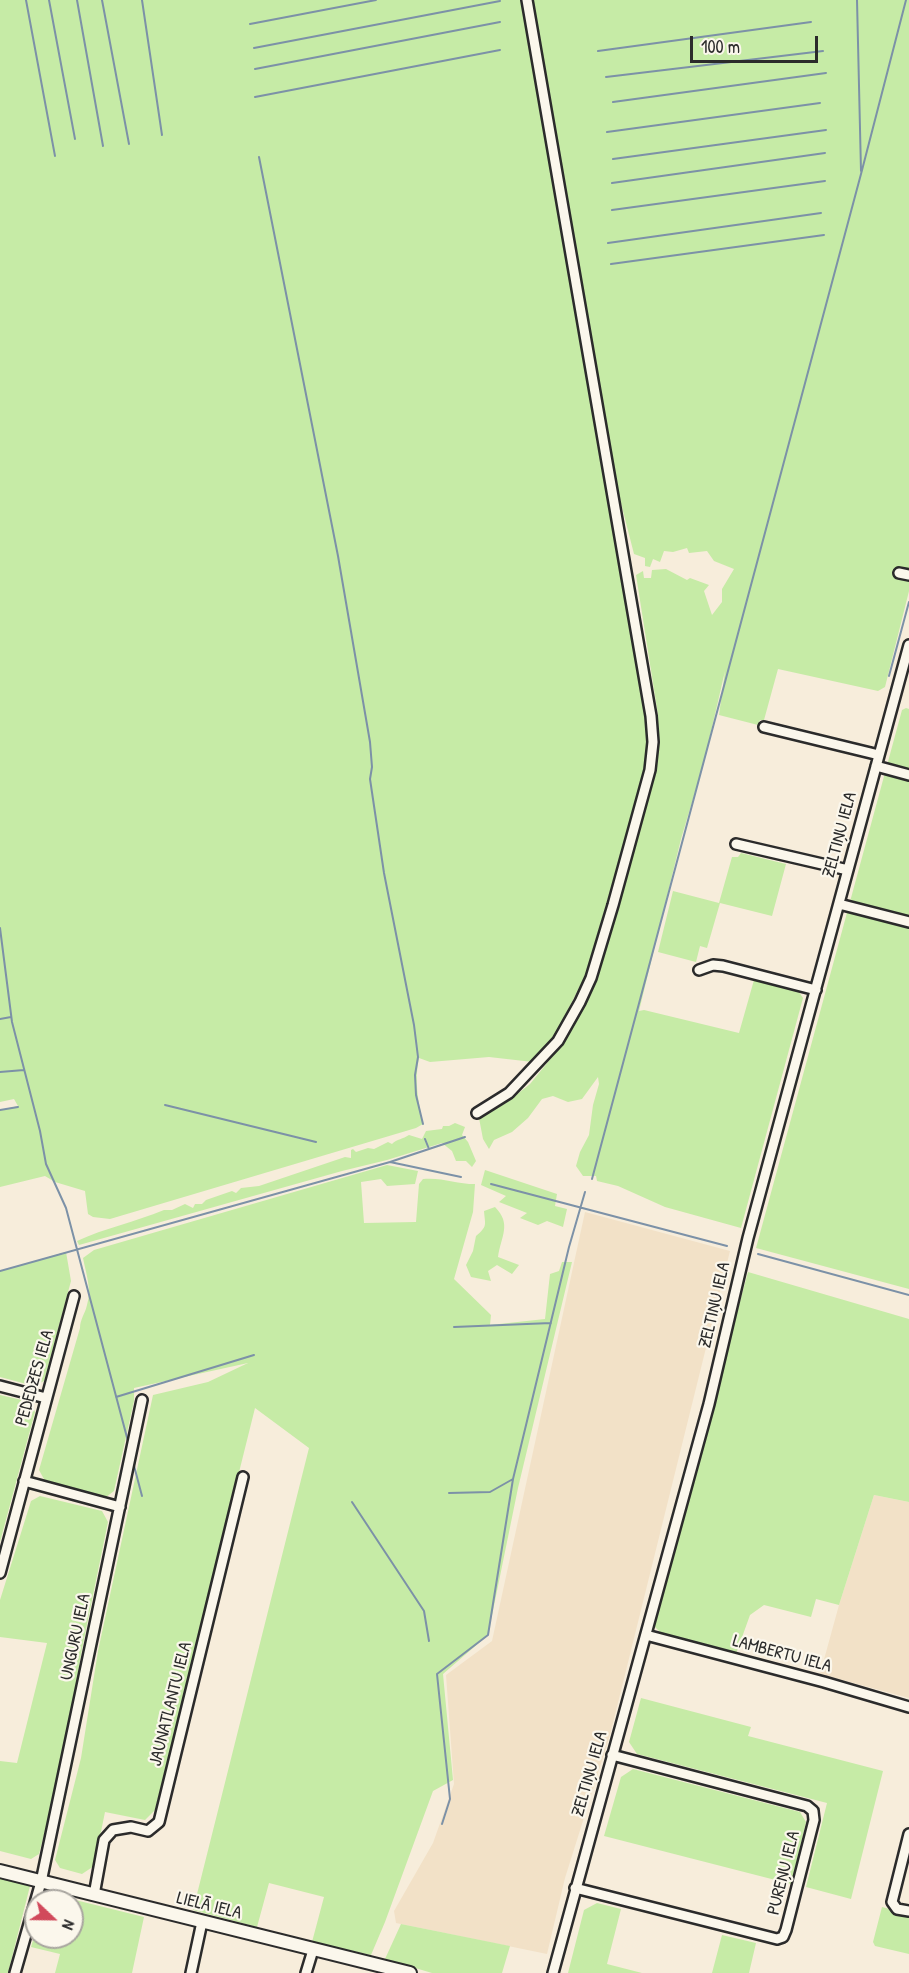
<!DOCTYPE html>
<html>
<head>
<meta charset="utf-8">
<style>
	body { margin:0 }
	#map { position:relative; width:909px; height:1973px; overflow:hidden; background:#f7eddb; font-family:"Patrick Hand",sans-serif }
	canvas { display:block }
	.north { position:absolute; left:24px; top:1889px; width:60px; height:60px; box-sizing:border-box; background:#fbf7ec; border:2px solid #a8a59f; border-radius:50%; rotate:112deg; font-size:16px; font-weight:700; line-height:24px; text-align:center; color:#2b2b2b }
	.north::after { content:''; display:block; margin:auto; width:21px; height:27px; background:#d1495b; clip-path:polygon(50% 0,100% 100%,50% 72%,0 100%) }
	.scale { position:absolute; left:690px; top:36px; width:128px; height:27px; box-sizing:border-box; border:3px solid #2b2b2b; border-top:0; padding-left:8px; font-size:18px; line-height:21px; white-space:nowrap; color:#2b2b2b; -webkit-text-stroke:4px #fbf7ec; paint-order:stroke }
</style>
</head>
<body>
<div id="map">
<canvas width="909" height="1973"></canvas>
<div class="north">N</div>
<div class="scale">100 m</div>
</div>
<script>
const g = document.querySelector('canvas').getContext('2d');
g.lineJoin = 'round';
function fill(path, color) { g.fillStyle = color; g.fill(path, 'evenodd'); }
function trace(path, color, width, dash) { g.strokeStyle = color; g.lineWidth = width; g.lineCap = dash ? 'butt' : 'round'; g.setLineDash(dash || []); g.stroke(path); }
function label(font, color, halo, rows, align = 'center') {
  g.font = font + ' "Patrick Hand",sans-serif'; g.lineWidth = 4.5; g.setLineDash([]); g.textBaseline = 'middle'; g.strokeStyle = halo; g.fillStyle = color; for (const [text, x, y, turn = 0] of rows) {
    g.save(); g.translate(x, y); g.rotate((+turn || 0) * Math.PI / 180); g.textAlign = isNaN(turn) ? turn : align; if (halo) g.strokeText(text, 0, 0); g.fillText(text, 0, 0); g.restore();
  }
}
fill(new Path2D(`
	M585,1212l145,39 -120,484 -45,143 -18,76 -151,-31 -2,-12 39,-68 21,-59 -8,-109 46,-34z
	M874,1495l35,7v196l-89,-24 19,-69z`), '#f2e1c7');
fill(new Path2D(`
	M0,0h909v591l-24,96 -7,4 -100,-22 -14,51h-4l-2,5 -39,-10 6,-44 -21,91 -23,77 -42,172 5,-1 95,23 15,-53 45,12 4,6 -62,230 -76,-21 -47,-21 -21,-5 -1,-5h-13l-7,-10 4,-14 9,-17 4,-30 6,-21 -1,-7 -16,22 -14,3 -15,-6 -11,3 -14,19 -16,14 -18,8 -5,9 -6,-10 -4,-21 27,-15 24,-19 31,-38 33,-62 62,-216 2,-53 -22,-140 7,-4 1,7h7l1,-8 14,-1 21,11 3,-2 19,7 -5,6 8,24 10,-13v-13l12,-20 -20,-8 -7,-10 -18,2 -2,-5 -14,4 -9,-1 -4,11 -7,-3 -3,8 -5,-1v-8l-11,-4 -33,-129 -6,6 51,284v55l-61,206 -32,63 -20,23 -44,-5 -59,5 -11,-4c-5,23 -1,42 4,66l-7,4 -306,91 -17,-2 -5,-3 -3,-23 -30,-9 -10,-6 -45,11v-77l18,-4 -4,-7 -14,3z
	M906,708l3,1v580l-153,-41 146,-538z
	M741,853l45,11 -14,52 -52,-13 -13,45 -7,-2 -4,16 -38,-10 15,-61 46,12 13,-46h6z
	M455,1123l10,4 -3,8 6,7 8,19 -4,6 -6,-6h-10l-4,-10 -10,-8 -55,17 -45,11 -263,74 -2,-4c28,-13 58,-19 87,-31h8l13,-6 8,4 2,-4h7l4,-4 26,-9 4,2 5,-5 18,-2 86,-29 6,1v-8l2,-1 3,3 12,-4 6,1 14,-7 4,2c5,-5 11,-5 17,-9l13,4 4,-8 16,-2 1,-3h6z
	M387,1165l31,6 -3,13 -28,2 -6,-7 -20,3 3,41 52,-1 3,-38 4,-5c18,-2 34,5 52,5l-2,28 -19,67 37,36 -1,10 55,-6 5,-45 9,-3 3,-9h10l-54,226 -30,147 -45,39 10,106 -20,11 -48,131 -14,33 -59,-13 12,-45 -55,-14 -12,44 -64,-17 116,-462 -54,-40 -100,402 -10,10 -40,-8 -11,54 -12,8 -22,-6 -5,-8 26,-102 17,-107 55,-256 55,-13 40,-19 -114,25v13l-20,90 -8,6 -61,-16 -6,-11 41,-142c0,-9 5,-14 7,-23 5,-16 -1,-31 -4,-47l11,-8z
	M485,1170l72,24 -2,12 12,3 -4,18 -16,-6 -9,4 -18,-7 7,-5 -28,-11 7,-6 -25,-11z
	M495,1207c17,17 6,29 3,50l21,8 -7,9 -15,-9 -9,6 3,10 -20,-4 -5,-12 7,-14 3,-15c12,-10 9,-11 8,-25z
	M66,1252l5,29 -27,100 -10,5 -34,-9v-106z
	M748,1272l161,47v183l-35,-7 -35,110 -23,-6 -5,18 -47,-12 -14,10 -14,39 -74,-20 -7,-7 -1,-11z
	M0,1395l31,7 4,10 -35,130z
	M40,1496l62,15 6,11 -26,127 -19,111 -24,94 -8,5 -31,-8v-90l17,2 30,-120 -47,-6v-37l31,-99z
	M641,1698l110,29 -3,9 135,35 -32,128 -45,-12 21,-84 -190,-49 -8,-12z
	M633,1769l167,43 6,10 -15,62 -187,-48 17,-59z
	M0,1878l30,8 -22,87h-8z
	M47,1893l97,24 -12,56h-77l5,-19 -29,-7 5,-16v6h36v-36h-27z
	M597,1903l24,6 -14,55 35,9h-74l16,-63z
	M882,1907l27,7v40l-34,-8 -2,-4z
	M401,1924l109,22 -8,27h-70l-47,-14z
	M722,1935l34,8 -7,30h-37z`), '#c6eba6');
trace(new Path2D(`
	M26,0l29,156
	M49,0l26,139
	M77,0l26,146
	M102,0l27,144
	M142,0l20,135
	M857,0l4,171
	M250,24l126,-24
	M254,48l246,-47
	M598,51l213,-29
	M255,69l245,-47
	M606,77l217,-26
	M255,97l245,-47
	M613,102l213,-29
	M607,132l213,-29
	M259,157l79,399 32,186 2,25 -2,12 14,94 30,152 4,32 -3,18 1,20 7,29
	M613,159l213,-29
	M612,183l213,-30
	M612,210l213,-29
	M608,243l213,-30
	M611,264l213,-29
	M889,676l20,-74
	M0,928l12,94 28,109 6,33 20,44 63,237
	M0,1019l11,-2
	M0,1072l24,-2
	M165,1105l151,37
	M0,1110l18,-3
	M425,1139l4,10
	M390,1162l75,-25
	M592,1179l269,-1005 45,-174
	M491,1184l236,62
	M758,1254l151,41
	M0,1271l390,-109 71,15
	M454,1327l97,-4
	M116,1397l138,-42
	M133,1462l9,34
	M449,1493l41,-1 23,-13
	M352,1502l72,109 5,30
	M442,1824l8,-25 -13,-125 51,-39 25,-156 56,-232 16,-55`), '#7c91a7', 2);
const minor = new Path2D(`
	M899,573l10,2
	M764,727l115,28
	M876,766l33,9
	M736,844l112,26
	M839,904l70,18
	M699,970l14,-5 10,1 93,24
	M477,1113l32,-20 49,-52 22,-39 11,-24 22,-73 37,-135 3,-28 -2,-26 -124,-716
	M0,1386l46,12
	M24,1481l96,26
	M0,1573l74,-277
	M646,1635l178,47 85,25
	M909,1834l-17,68 5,7 12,2
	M575,1888l202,51 6,-2 3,-7 28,-110 -1,-9 -6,-5 -195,-51
	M94,1895l10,-55 9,-10 18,-3 17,4 11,-9 84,-345
	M15,1973l26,-91 101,-482
	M191,1973l11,-51
	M306,1973l7,-23
	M553,1973l156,-569 39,-166 161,-593`);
const tertiary = new Path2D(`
	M0,1871l410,102`);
trace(minor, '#2b2b2b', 14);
trace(tertiary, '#2b2b2b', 16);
trace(minor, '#fbf7ec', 9);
trace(tertiary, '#fbf7ec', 12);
label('18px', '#2b2b2b', '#fbf7ec', [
	["ZELTIŅU IELA",840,835,-75],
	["ZELTIŅU IELA",715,1305,-77],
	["PEDEDZES IELA",35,1378,-74],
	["UNGURU IELA",76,1637,-78],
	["LAMBERTU IELA",782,1654,15],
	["JAUNATLANTU IELA",171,1704,-76],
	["ZELTIŅU IELA",590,1774,-74],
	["PUREŅU IELA",784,1873,-76],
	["LIELĀ IELA",209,1906,14]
]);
</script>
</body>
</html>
